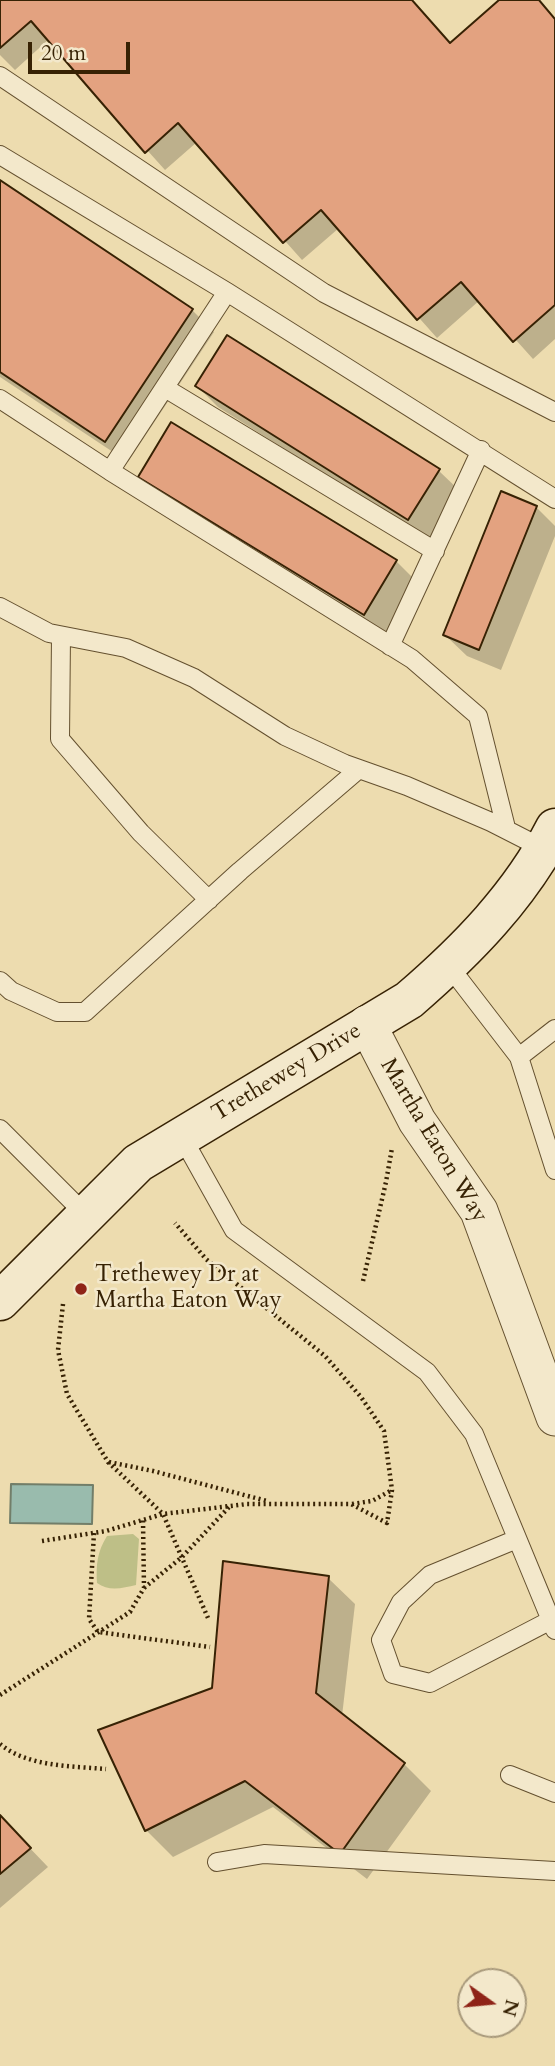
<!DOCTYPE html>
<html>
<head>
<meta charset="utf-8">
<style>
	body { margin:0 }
	#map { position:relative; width:555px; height:2066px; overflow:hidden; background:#eddcaf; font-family:Cardo,serif }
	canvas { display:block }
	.north { position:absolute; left:457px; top:1968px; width:70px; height:70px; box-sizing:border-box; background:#f3e8cb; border:2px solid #a8997b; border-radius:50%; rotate:105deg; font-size:19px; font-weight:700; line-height:28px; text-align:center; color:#372204 }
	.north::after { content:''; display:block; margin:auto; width:24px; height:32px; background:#8f2418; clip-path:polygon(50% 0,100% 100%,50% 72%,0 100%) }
	.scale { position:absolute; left:28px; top:42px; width:102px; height:32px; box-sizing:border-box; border:4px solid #372204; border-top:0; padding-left:9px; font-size:21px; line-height:24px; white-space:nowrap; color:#372204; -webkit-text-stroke:5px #f3e8cb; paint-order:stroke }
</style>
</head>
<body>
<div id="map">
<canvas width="555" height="2066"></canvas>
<div class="north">N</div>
<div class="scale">20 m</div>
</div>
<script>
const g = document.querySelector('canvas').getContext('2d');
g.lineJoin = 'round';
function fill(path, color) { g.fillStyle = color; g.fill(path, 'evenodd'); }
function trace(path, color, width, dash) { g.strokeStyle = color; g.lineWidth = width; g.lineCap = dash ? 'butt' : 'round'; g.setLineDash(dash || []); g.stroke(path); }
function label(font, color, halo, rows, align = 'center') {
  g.font = font + ' Cardo,serif'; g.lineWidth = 5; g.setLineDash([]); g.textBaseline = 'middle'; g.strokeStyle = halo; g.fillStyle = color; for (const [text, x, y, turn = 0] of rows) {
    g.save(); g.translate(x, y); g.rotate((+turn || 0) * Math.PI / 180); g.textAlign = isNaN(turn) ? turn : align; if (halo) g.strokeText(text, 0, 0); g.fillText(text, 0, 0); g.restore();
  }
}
fill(new Path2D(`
	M133,1534l6,5 -3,46c-13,3 -27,7 -39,-2 -1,-18 0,-31 10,-47z`), '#bebf87');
const water = new Path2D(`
	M11,1484l82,1 -1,39 -82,-1z`);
fill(water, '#99bbad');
trace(water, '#727e69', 2);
fill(new Path2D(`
	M0,0h412l39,44 50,-44h38l16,19v320l-22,20 -53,-59 -43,38 -98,-110 -37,32 -105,-118 -32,28 -117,-130 -33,30 -15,-15z
	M0,182l192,128 22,22 -86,130 -128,-85z
	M197,386l242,85 22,21 -31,49 -212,-134z
	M140,477l256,84 22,22 -32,52 -224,-137z
	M536,507l19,19v10l-54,134 -34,-14 -22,-21z
	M328,1578l27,26 -13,112 62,48 27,27 -64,88 -94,-72 -100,50 -27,-27 68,-141z
	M0,1817l48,50 -48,41z`), '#0003');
const building = new Path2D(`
	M0,0h412l38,43 49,-43h40l16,19v286l-42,37 -52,-60 -44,38 -96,-110 -38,33 -105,-120 -33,30 -114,-132 -31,27z
	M0,180l193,129 -88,133 -105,-70z
	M227,335l213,134 -32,51 -213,-134z
	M171,422l226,138 -33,55 -226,-138z
	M501,491l36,15 -58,144 -36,-15z
	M223,1561l106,15 -13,117 89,70 -65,91 -95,-73 -100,50 -47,-101 114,-42z
	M0,1815l31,33 -31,26z`);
fill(building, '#e3a280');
trace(building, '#372204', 2);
const lane = new Path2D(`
	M0,76l324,217 231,119
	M0,155l227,137 328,207
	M165,388l270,163
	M0,399l110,72 302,188 66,57 28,112
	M110,471l117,-179
	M0,607l49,26 77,15 68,30 91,58 60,28 62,22 84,36 53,27
	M61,636l-1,103 81,94 68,67
	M390,646l91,-196
	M449,966l70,91 36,113
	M0,981l11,10 46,21h28l155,-141 119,-102
	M519,1057l36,-28
	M0,1129l86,86
	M182,1137l52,93 193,142 47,62 81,196
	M517,1539l-87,36 -29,27 -20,38 12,34 37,9 121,-63
	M510,1775l45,18
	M217,1862l47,-8 291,17`);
const street = new Path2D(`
	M367,1024l50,97 62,90 76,206`);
const secondary = new Path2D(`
	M0,1301l138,-138 271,-163c58,-50 111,-104 146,-172`);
trace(lane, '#64502f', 20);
trace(street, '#64502f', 39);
trace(secondary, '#372204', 41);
trace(new Path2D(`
	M363,1281l23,-99 6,-34
	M63,1304l-5,46 9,44 41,68 55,52 45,104
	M109,1462l44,9 114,30
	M352,1504l20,-3 20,-11
	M94,1533l-5,86 9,13 112,15
	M42,1541l64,-10 57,-17 84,-10h104l36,19 5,-33 -8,-59 -23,-34 -36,-41 -119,-97 -31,-36
	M144,1588l38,-31 48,-51
	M0,1695l130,-83 14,-24 -1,-68
	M0,1744c28,23 71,22 106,25`), '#372204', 4.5, [2, 3.5]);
trace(lane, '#f3e8cb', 18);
trace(street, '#f3e8cb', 37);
trace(secondary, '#f3e8cb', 38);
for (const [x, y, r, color] of [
	[81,1289,7,"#8f2418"]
]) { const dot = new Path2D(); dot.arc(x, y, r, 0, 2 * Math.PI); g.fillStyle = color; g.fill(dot); trace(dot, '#f3e8cb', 2.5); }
label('23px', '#372204', '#f3e8cb', [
	["Trethewey Drive",287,1073,-31],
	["Martha Eaton Way",433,1141,59]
]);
label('23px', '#372204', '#f3e8cb', [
	["Trethewey Dr at",95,1276],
	["Martha Eaton Way",95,1302]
], 'left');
</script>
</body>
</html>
